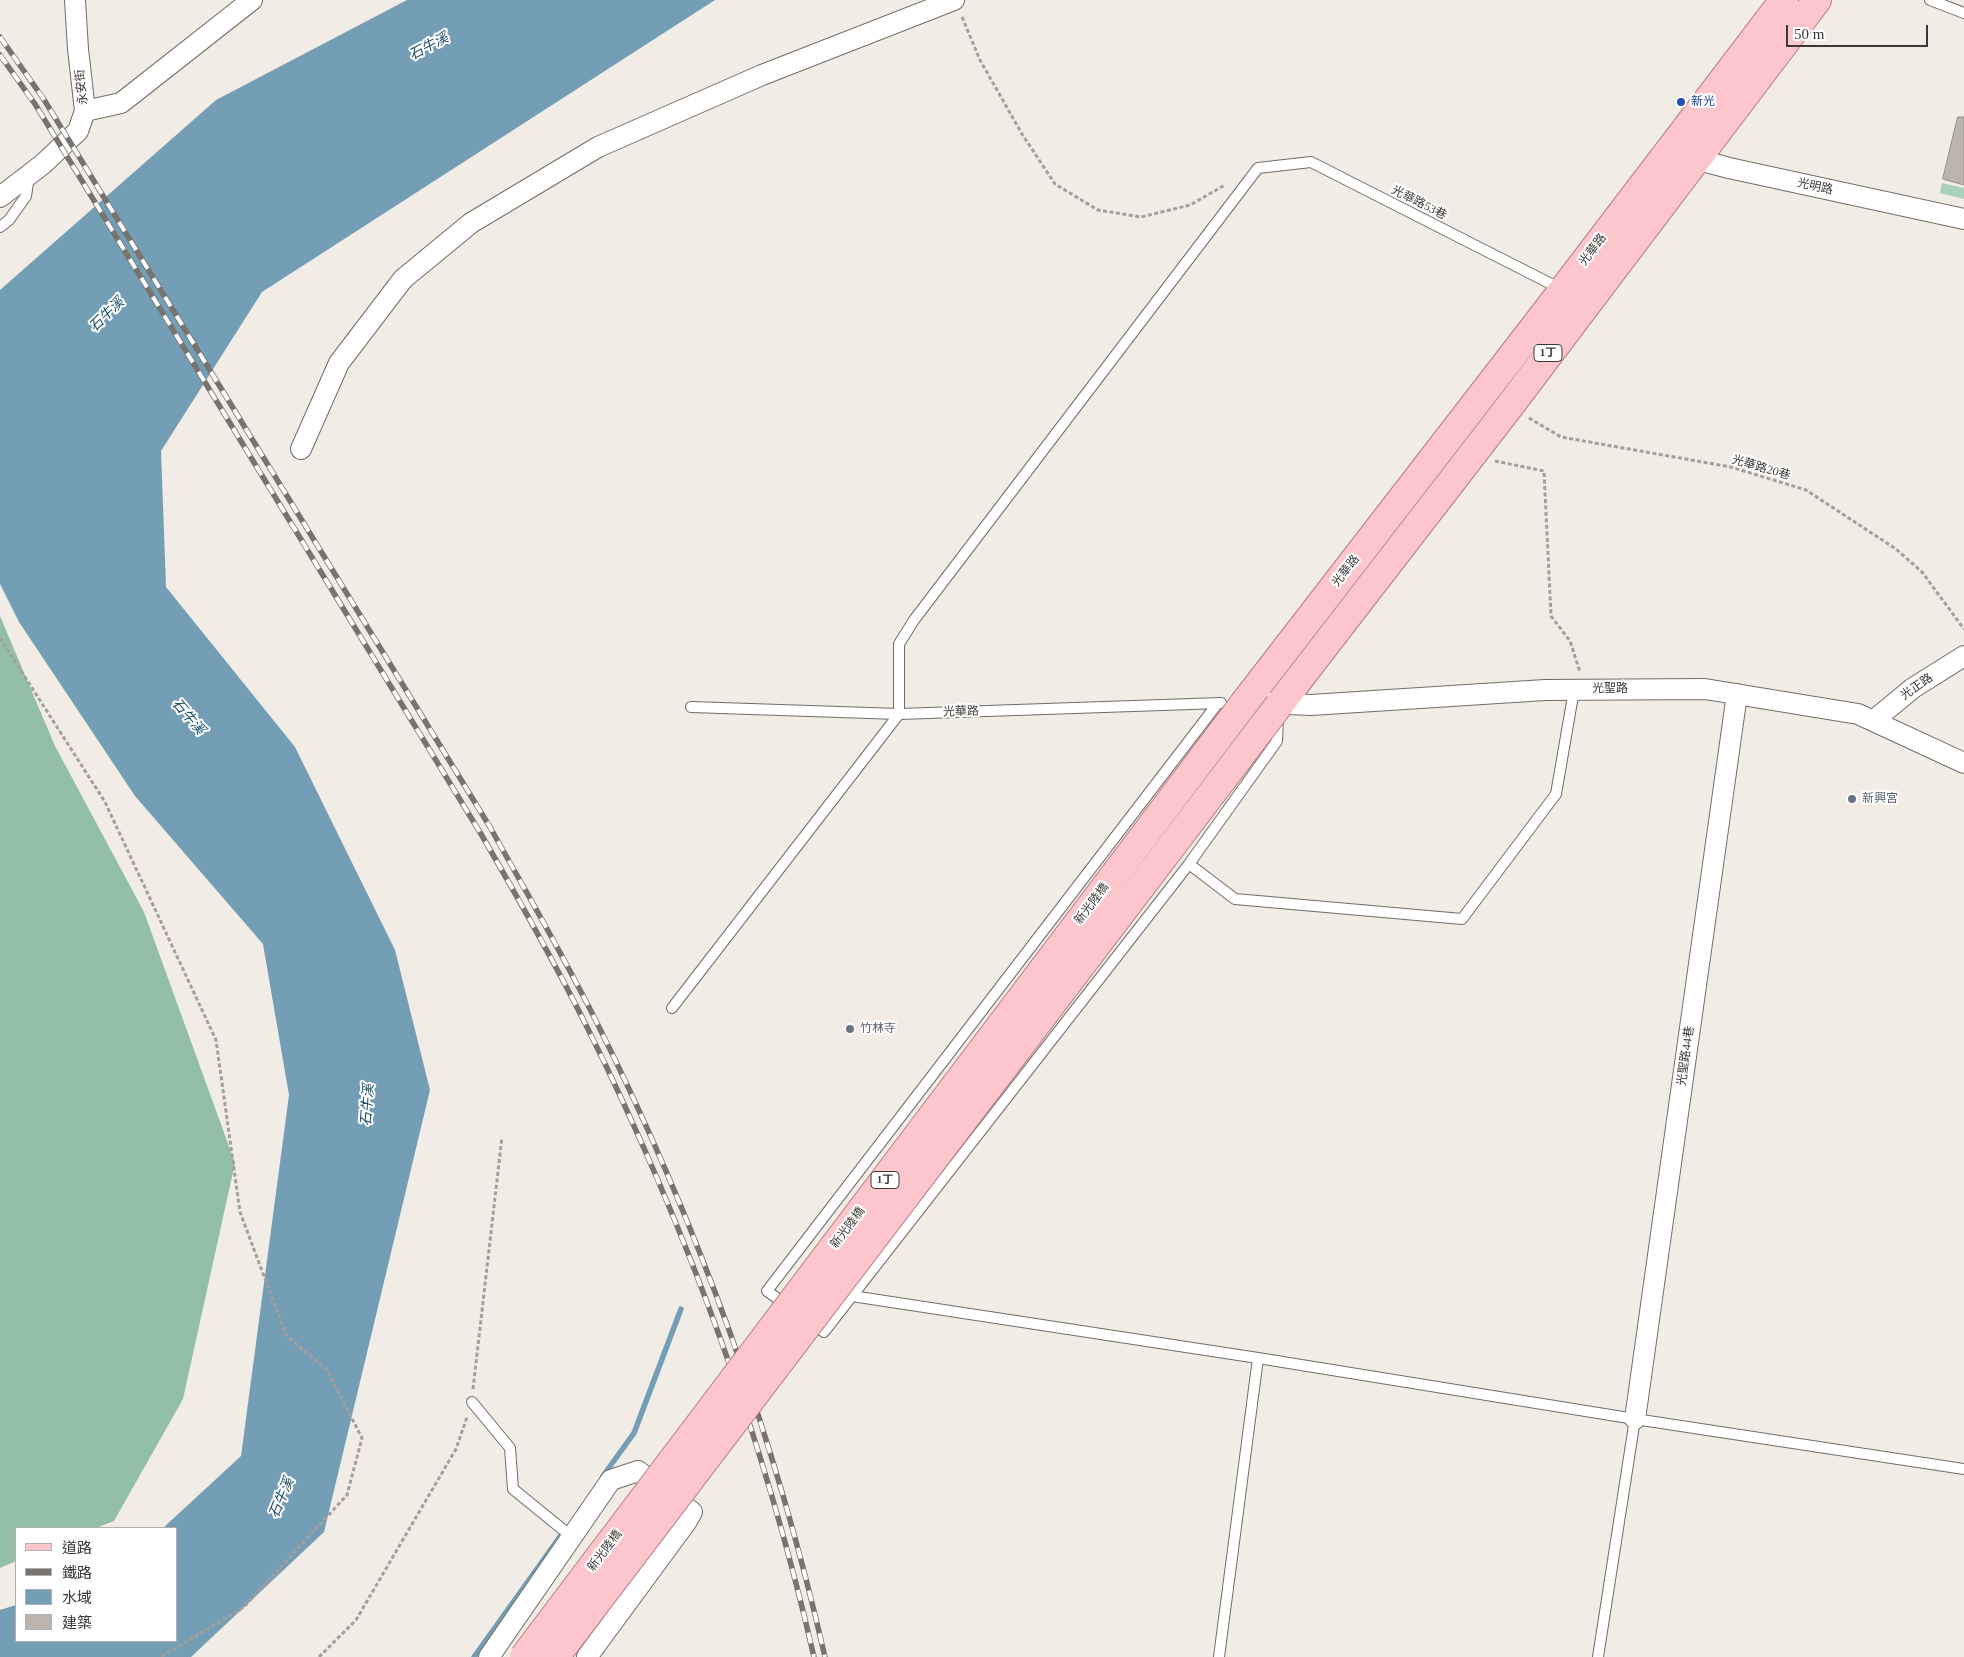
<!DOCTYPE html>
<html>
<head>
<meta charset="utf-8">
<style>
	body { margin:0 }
	#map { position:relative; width:1964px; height:1657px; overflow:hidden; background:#f1ece5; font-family:"Times New Roman","Noto Sans TC",serif }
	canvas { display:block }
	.legend { position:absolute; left:15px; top:1527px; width:162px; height:115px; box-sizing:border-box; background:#fff; border:1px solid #b0afae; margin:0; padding:6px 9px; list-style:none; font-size:15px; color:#3a3835 }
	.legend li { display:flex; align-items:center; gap:10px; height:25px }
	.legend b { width:25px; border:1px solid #b0afae }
	.scale { position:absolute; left:1786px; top:25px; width:142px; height:22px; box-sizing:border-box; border:2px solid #3a3835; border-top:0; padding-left:6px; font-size:15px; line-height:18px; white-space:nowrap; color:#3a3835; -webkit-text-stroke:4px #fff; paint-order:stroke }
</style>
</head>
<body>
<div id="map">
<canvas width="1964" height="1657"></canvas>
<ul class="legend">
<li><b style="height:6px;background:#fcc6cc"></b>道路</li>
<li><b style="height:6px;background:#777470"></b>鐵路</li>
<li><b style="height:14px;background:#749eb5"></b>水域</li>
<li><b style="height:14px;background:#bcb5af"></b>建築</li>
</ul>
<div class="scale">50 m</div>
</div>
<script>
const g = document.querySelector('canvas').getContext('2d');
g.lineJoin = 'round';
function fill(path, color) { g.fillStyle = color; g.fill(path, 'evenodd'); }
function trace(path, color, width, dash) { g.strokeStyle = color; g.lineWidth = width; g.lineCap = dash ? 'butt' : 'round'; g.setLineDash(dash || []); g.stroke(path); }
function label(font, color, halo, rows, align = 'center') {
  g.font = font + ' "Times New Roman","Noto Sans TC",serif'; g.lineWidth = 4; g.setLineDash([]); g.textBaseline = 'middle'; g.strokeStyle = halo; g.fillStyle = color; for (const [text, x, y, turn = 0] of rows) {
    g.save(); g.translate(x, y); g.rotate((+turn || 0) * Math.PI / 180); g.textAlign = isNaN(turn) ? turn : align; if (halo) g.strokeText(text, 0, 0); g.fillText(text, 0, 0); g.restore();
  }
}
fill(new Path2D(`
	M1942,183l22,5v11l-24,-6z`), '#a7d1b9');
fill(new Path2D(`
	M0,616l55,130 89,166 91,251 -52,236 -69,122 -18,7h-80v33l-16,7z`), '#94bfa7');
fill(new Path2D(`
	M407,0h308l-453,292 -101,159 5,136 129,160 100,203 35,140 -106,442 -133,125h-191v-47l16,-5v36h160v-113h-13l78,-72 48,-361 -26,-151 -128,-148 -116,-174 -19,-38v-294l216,-190z`), '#749eb5');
trace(new Path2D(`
	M603,1476l31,-43 47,-124
	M474,1657l90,-126`), '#749eb5', 5.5);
const building = new Path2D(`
	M1958,117h6v68l-21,-6z`);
fill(building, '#bcb5af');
trace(building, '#918b85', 1);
const lane = new Path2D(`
	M1930,0l34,13
	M0,227l9,-7 17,-24 3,-20
	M691,707l208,7 322,-11
	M1278,716l-1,25 -88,123 46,35 227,20 94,-125 18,-104
	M672,1008l227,-294v-70l15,-24 344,-452 53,-6 252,128
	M852,1296l406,62 377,61 329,50
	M788,1306l-21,-15 451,-588
	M810,1322l14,10 365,-468
	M472,1402l38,46 3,41 59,48
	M1219,1657l39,-299
	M1598,1657l37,-238`);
const street = new Path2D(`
	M85,111l36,-8 131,-103
	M1684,156l45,12 235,51
	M0,197l43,-33 35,-33 7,-20 -7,-62 -3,-49
	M301,449l38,-86 64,-84 68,-56 127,-76 164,-72 192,-75
	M1245,702l66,3 234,-15 160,-1 153,25 106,49
	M1873,721l40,-33 51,-32
	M1635,1419l102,-725
	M489,1657l122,-177 27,-9 54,41 -5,9 -100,136`);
const primary = new Path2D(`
	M1245,702l318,-412 221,-290
	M1279,705l230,-298 308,-407`);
trace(lane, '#716d66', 12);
trace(street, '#716d66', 22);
trace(primary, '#b77c81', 30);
trace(new Path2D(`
	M962,17l18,43 42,74 33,50 43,26 43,7 49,-12 35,-20
	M1529,418l32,19 170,30 75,23 90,59 26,23 42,57
	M1495,461l49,10 7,145 19,25 10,31
	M0,638l105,164 111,238 24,172 46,123 41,35 35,68 -15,57 -103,112 -83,50
	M473,1389l29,-252
	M319,1657l37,-37 100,-171 11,-32`), '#a39f9a', 3, [4, 2.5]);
trace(lane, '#fff', 10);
trace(street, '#fff', 20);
trace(primary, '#fcc6cc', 28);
const rail = new Path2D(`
	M0,37l43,61 447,729c36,65 73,128 106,194 101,201 179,417 229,636
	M0,55l35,49 446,730c37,64 73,127 106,193 99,199 177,412 227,630`);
trace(rail, '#777470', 5.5);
trace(rail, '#fff', 4, [11]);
const primaryBridge = new Path2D(`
	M524,1657l721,-955
	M555,1657l724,-952`);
trace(primaryBridge, '#b77c81', 30, []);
trace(primaryBridge, '#fcc6cc', 28);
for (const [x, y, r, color] of [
	[1681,102,5,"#1a4fb4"],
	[1852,799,5,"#6b7280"],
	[850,1029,5,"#6b7280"]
]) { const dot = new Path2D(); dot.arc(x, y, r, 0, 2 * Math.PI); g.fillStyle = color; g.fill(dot); trace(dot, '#fff', 2); }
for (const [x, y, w] of [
	[1548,353,28],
	[885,1180,28]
]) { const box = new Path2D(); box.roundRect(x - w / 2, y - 8.5, w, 17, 4); g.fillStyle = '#fff'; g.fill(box); trace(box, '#3a3835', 1); }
label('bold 11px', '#3a3835', null, [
	["1丁",1548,353],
	["1丁",885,1180]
]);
label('12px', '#3a3835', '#fff', [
	["永安街",82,87,-96],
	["光明路",1815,187,12],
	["光華路53巷",1419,203,27],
	["光華路",1593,250,-53],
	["光華路20巷",1761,468,16],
	["光華路",1346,571,-52],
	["光正路",1917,687,-35],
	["光聖路",1610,689],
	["光華路",961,712,-2],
	["新光陸橋",1092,904,-53],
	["光聖路44巷",1686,1056,-82],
	["新光陸橋",848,1228,-53],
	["新光陸橋",605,1551,-53]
]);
label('12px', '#164399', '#fff', [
	["新光",1691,102]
], 'left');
label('12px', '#5b616d', '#fff', [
	["新興宮",1862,799],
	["竹林寺",860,1029]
], 'left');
label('italic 14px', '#174c66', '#fff', [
	["石牛溪",429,47,-28],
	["石牛溪",107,315,-44],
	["石牛溪",188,717,49],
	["石牛溪",368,1105,-86],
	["石牛溪",282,1498,-67]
]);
</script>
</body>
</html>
